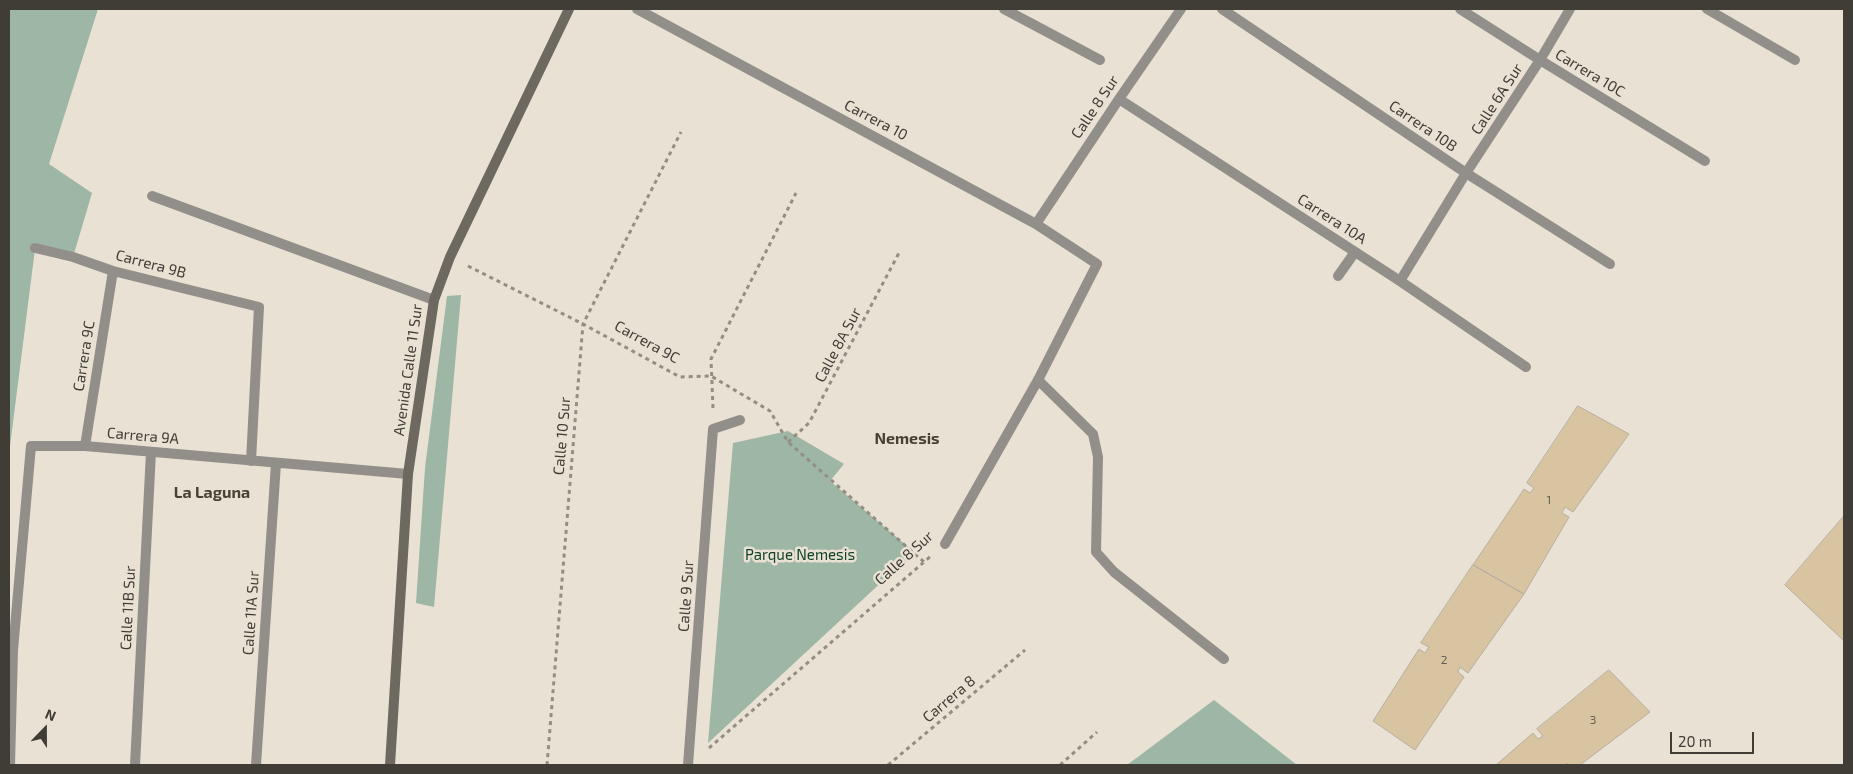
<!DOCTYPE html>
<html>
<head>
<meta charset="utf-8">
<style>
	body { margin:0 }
	#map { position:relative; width:1853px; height:774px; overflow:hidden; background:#e9e1d3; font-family:"Exo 2",sans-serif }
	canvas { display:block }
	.frame { position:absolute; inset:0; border:10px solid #403d37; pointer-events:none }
	.north { position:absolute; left:20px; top:704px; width:50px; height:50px; -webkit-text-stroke:4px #e9e1d3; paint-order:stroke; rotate:22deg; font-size:14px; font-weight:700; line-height:20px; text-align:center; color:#403d37 }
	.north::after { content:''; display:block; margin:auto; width:18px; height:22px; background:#403d37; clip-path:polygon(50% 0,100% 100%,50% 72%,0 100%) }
	.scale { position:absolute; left:1670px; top:732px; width:84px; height:22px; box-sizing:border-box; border:2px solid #403d37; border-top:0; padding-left:6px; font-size:15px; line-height:18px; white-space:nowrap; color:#403d37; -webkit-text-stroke:4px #e9e1d3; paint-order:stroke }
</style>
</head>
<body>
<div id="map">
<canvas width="1853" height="774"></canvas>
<div class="frame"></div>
<div class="north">N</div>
<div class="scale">20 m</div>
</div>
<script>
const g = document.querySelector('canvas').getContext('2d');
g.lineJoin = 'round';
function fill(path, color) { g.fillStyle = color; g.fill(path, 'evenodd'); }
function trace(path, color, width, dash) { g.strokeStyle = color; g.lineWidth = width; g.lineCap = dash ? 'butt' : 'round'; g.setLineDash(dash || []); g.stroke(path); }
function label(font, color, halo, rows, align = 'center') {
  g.font = font + ' "Exo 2",sans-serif'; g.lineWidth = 5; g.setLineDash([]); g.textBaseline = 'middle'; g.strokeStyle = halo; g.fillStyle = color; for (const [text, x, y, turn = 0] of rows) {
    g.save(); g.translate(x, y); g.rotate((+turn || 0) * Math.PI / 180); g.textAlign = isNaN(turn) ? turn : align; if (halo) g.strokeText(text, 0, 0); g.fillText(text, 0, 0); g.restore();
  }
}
fill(new Path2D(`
	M9,9h89l-49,155 43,29 -19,64 -38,-8 -26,205z
	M461,295l-27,312 -18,-4 9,-135 22,-172z
	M788,431l56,33 -14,17 84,71 -206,191 25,-300z
	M1214,700l83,65h-170z`), '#9db6a6');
const building = new Path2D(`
	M1578,406l51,28 -56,78 -8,-5 -3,6 7,4 -45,77 -51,-29 51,-76 6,4 4,-5 -7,-5z
	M1844,516v125l-59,-56z
	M1473,565l51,29 -56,79 -8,-6 -2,5 6,5 -49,73 -42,-29 46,-72 6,4 4,-6 -8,-4z
	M1609,670l41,42 -70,53h-11l-2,-2 -2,2h-69l37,-32 5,6 5,-3 -6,-7z`);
fill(building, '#d8c4a0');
trace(building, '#b6aea1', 1);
trace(new Path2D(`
	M468,266l115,58 97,53 31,-1 59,35 18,31 136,120
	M713,408l-2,-49 85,-166
	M788,442l21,-19 91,-172
	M709,748l222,-192
	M547,765l36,-441 98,-192
	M888,765l137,-115
	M1060,765l37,-33`), '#938e84', 3, [4, 4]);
trace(new Path2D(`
	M1004,9l96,51
	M152,196l282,104
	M1338,276l17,-24
	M1038,380l55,54 5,23 -2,95 18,20 110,87`), '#928f8a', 10);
trace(new Path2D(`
	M637,9l399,215 61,40 -59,116 -93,164
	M1222,9l244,164 144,91
	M1460,9l80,51 165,101
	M1707,9l88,51
	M1119,99l281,182 126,86
	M1036,224l83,-125 62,-90
	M35,248l38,9 40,14 146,36 -8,154
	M1400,281l66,-108 74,-113 30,-51
	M85,446l28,-175
	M10,765l3,-115 18,-204h54l323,28
	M135,765l16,-313
	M256,765l20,-302
	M688,765l25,-336 27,-9`), '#928f8a', 10);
trace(new Path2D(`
	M390,765l18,-291 26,-174 16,-43 119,-248`), '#6d6860', 10);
label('12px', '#665f51', null, [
	["1",1549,500],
	["2",1444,660],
	["3",1593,720]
]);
label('15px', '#403d37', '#e9e1d3', [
	["Carrera 10C",1590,73,31],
	["Calle 6A Sur",1497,99,-57],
	["Calle 8 Sur",1095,107,-56],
	["Carrera 10",876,120,28],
	["Carrera 10B",1423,126,34],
	["Carrera 10A",1332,219,33],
	["Carrera 9B",151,264,15],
	["Carrera 9C",647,342,29],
	["Calle 8A Sur",838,345,-62],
	["Carrera 9C",84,356,-81],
	["Avenida Calle 11 Sur",408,370,-82],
	["Carrera 9A",143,436,5],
	["Calle 10 Sur",562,436,-85],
	["Calle 8 Sur",904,558,-42],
	["Calle 9 Sur",686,596,-86],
	["Calle 11B Sur",128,608,-87],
	["Calle 11A Sur",251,613,-86],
	["Carrera 8",949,699,-40]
]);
label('15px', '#12422a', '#e9e1d3', [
	["Parque Nemesis",800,555]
]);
label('bold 16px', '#484136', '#e9e1d3', [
	["Nemesis",907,439],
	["La Laguna",212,493]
]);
</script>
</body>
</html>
